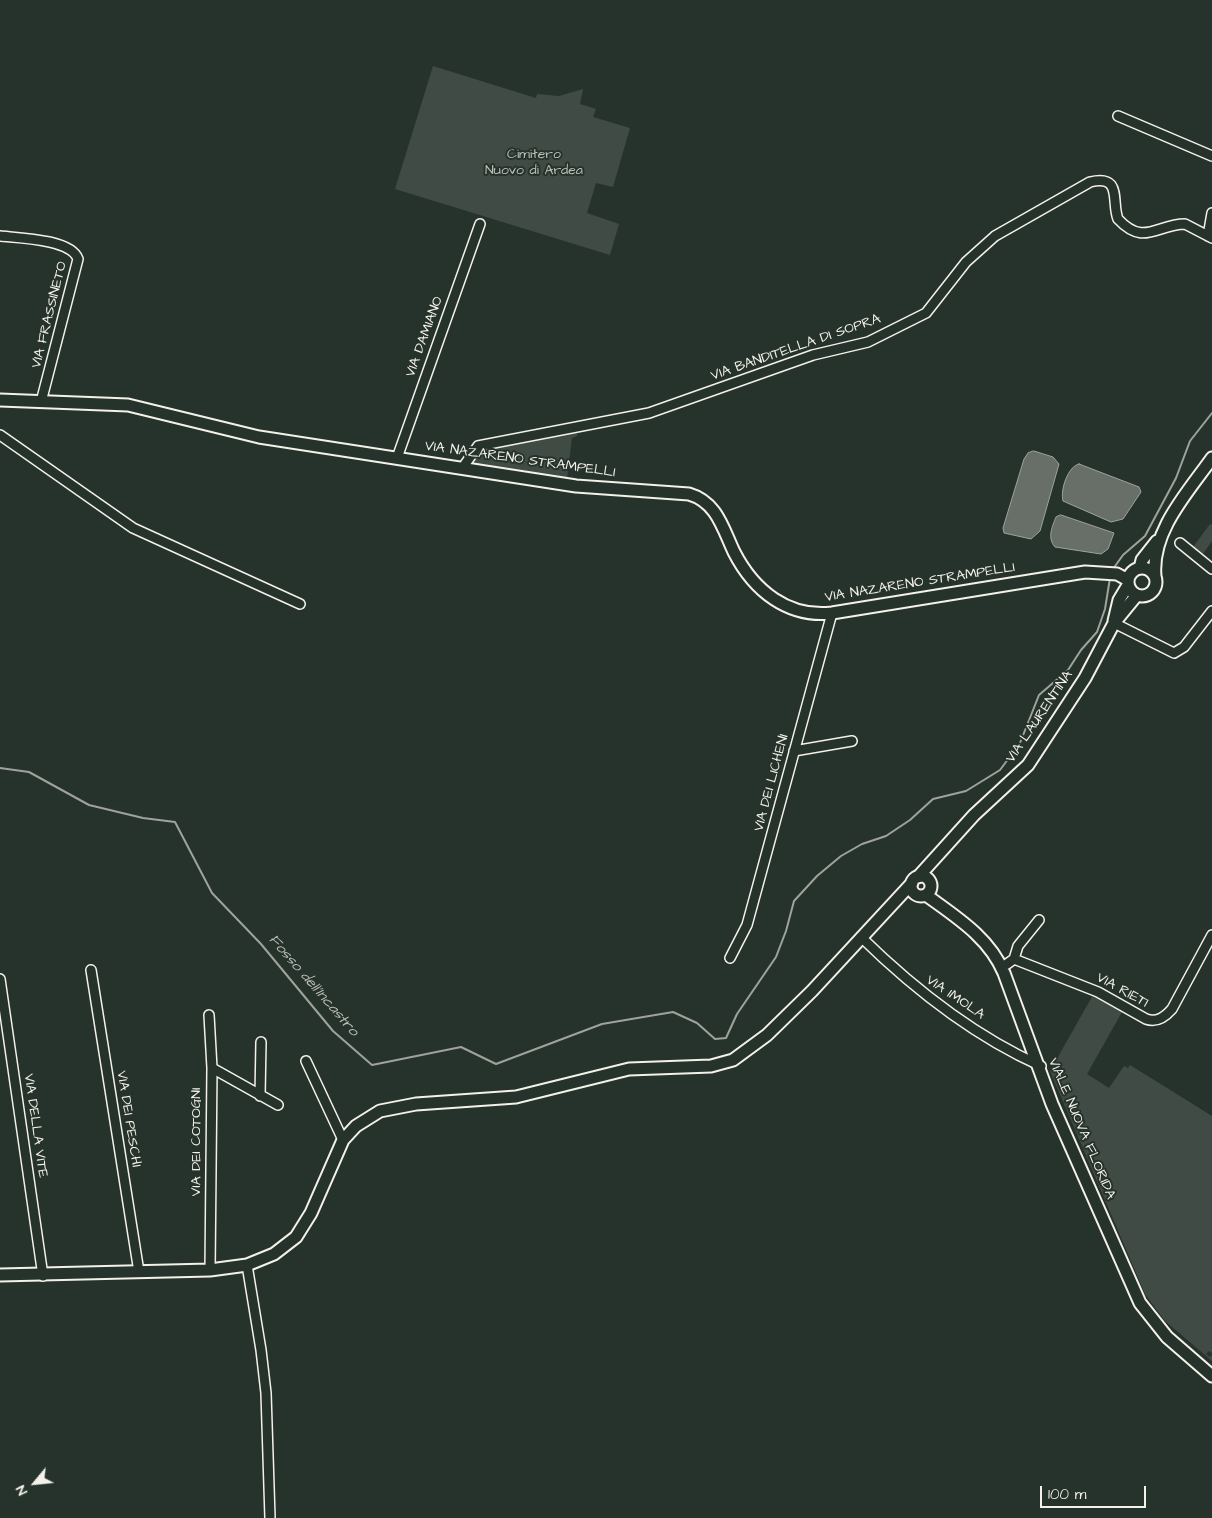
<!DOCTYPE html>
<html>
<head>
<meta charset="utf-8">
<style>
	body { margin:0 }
	#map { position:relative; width:1212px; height:1518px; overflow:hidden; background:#26332d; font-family:"Architects Daughter",sans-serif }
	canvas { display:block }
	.north { position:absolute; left:10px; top:1458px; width:50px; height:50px; -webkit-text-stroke:4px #26332d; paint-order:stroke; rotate:242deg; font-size:14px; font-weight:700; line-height:20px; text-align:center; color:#f4f1e8 }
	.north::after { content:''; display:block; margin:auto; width:18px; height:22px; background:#f4f1e8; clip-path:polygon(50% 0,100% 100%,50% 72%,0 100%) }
	.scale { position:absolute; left:1040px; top:1486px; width:106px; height:22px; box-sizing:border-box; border:2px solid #f4f1e8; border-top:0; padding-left:6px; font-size:15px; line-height:18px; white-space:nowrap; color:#f4f1e8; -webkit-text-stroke:4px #26332d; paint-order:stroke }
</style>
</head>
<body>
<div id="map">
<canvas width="1212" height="1518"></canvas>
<div class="north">N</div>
<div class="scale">100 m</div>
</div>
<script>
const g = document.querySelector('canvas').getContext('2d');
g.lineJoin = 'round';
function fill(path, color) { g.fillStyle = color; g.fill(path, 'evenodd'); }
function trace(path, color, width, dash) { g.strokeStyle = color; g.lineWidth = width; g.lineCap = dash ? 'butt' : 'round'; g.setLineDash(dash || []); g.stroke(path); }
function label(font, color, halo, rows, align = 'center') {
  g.font = font + ' "Architects Daughter",sans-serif'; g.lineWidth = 4; g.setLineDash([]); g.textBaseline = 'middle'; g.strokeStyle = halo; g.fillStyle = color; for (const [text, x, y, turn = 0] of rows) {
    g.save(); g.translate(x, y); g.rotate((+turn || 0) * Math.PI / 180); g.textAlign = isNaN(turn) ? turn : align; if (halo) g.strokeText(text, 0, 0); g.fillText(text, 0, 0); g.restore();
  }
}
fill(new Path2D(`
	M433,66l103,32 1,-4 22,2 24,-7 -3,15 16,5 -3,8 37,11 -17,59 -17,-4 -9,30 32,11 -9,31 -215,-66z
	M577,431v5l-5,2 -5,41 -96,-16 11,-14z
	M1210,524l2,1v16l-9,13 -10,-7z
	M1093,995l29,17 -35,62 22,14 15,-22 4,2 2,-3 82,51v237l-3,-2 -3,3 4,3 2,-2v6l-47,-40 -20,-27 -95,-223z`), '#414b45');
const water = new Path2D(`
	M1034,451l19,6 6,7 -19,67 -9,8 -27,-6 -1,-5 21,-69 4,-6z
	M1079,464l60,23 2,5 -18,27 -12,3 -48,-21c-3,-11 5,-35 16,-37z
	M1061,515l53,18 -6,16 -7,5 -46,-7c-8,-9 -3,-20 1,-30z`);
fill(water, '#676f68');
trace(water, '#9fa39b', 1);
trace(new Path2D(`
	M1113,569l10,-14 22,-19 31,-58 14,-37 22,-28
	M0,768l29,4 60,33 54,13 32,4 37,71 49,51 72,87 39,34 89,-18 35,17 106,-40 71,-12 24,11 18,16 11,-1 11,-24 39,-57 10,-26 8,-30 23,-25 24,-20 21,-12 24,-8 24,-16 23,-21 33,-8 34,-21 20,-27 19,-48 29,-25 13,-20 16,-18 8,-23 5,-31`), '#9fa39b', 2);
const street = new Path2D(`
	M1118,116l94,40
	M0,236c18,2 71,3 78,23l-37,143
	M1208,236l4,-23
	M0,435l133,93 167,76
	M397,458l83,-234
	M463,467l15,-21 171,-33 164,-58 55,-13 58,-29 40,-51 29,-26 95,-54c33,-8 21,20 28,37 26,28 39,5 67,5l27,14
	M1180,543l32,26
	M1114,623l60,30 10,-6 28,-36
	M794,751l58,-10
	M861,937c52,51 113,99 180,129
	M730,958l17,-33 85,-312
	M1014,959l4,-13 21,-26
	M1007,964l7,-5 84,33 48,27c11,4 19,-2 26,-10l40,-74
	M91,970l48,302
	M0,979l43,297
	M209,1015l3,53 -2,202
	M306,1061l37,79
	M212,1068l66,37
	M260,1096l1,-54
	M247,1265l14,85 5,43 4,125`);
const secondary = new Path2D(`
	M0,400l128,5 131,32 317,49 113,8c28,8 34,35 45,58 20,39 54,66 98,61l253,-41 32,2 11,6
	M1128 582a14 14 0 1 1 28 0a14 14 0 1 1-28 0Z
	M1140,568l2,-8 15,-19
	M1155,576c-4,-45 33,-84 57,-118
	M1114,621l5,-21 9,-15
	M911 886a10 10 0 1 1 20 0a10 10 0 1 1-20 0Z
	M918,877l56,-62 54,-50 57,-87 29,-55 23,-28
	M926,895c30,22 63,42 78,78l48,131 88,199 27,34 45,39
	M0,1275l210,-5 37,-5 27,-11 22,-17 15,-24 32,-73 13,-14 24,-15 36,-7 100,-7 113,-28 82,-3 22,-6 34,-25 45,-44 100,-108`);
trace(street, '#f4f1e8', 12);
trace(secondary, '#f4f1e8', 15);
trace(street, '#26332d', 9);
trace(secondary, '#26332d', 11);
label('14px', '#bebfb7', '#26332d', [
	["Cimitero",534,155],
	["Nuovo di Ardea",534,171]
]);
label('14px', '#f4f1e8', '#26332d', [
	["VIA FRASSINETO",50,315,-76],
	["VIA DAMIANO",425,337,-70],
	["VIA BANDITELLA DI SOPRA",796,348,-19],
	["VIA NAZARENO STRAMPELLI",520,460,8],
	["VIA NAZARENO STRAMPELLI",920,583,-9],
	["VIA LAURENTINA",1040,717,-56],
	["VIA DEI LICHENI",772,783,-75],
	["VIA RIETI",1122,991,29],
	["VIA IMOLA",955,998,34],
	["VIA DEI PESCHI",128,1119,81],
	["VIA DELLA VITE",35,1126,82],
	["VIALE NUOVA FLORIDA",1081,1129,67],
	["VIA DEI COTOGNI",197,1142,-90]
]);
label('italic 15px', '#bcbdb5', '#26332d', [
	["Fosso dell'Incastro",313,986,49]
]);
</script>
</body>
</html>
